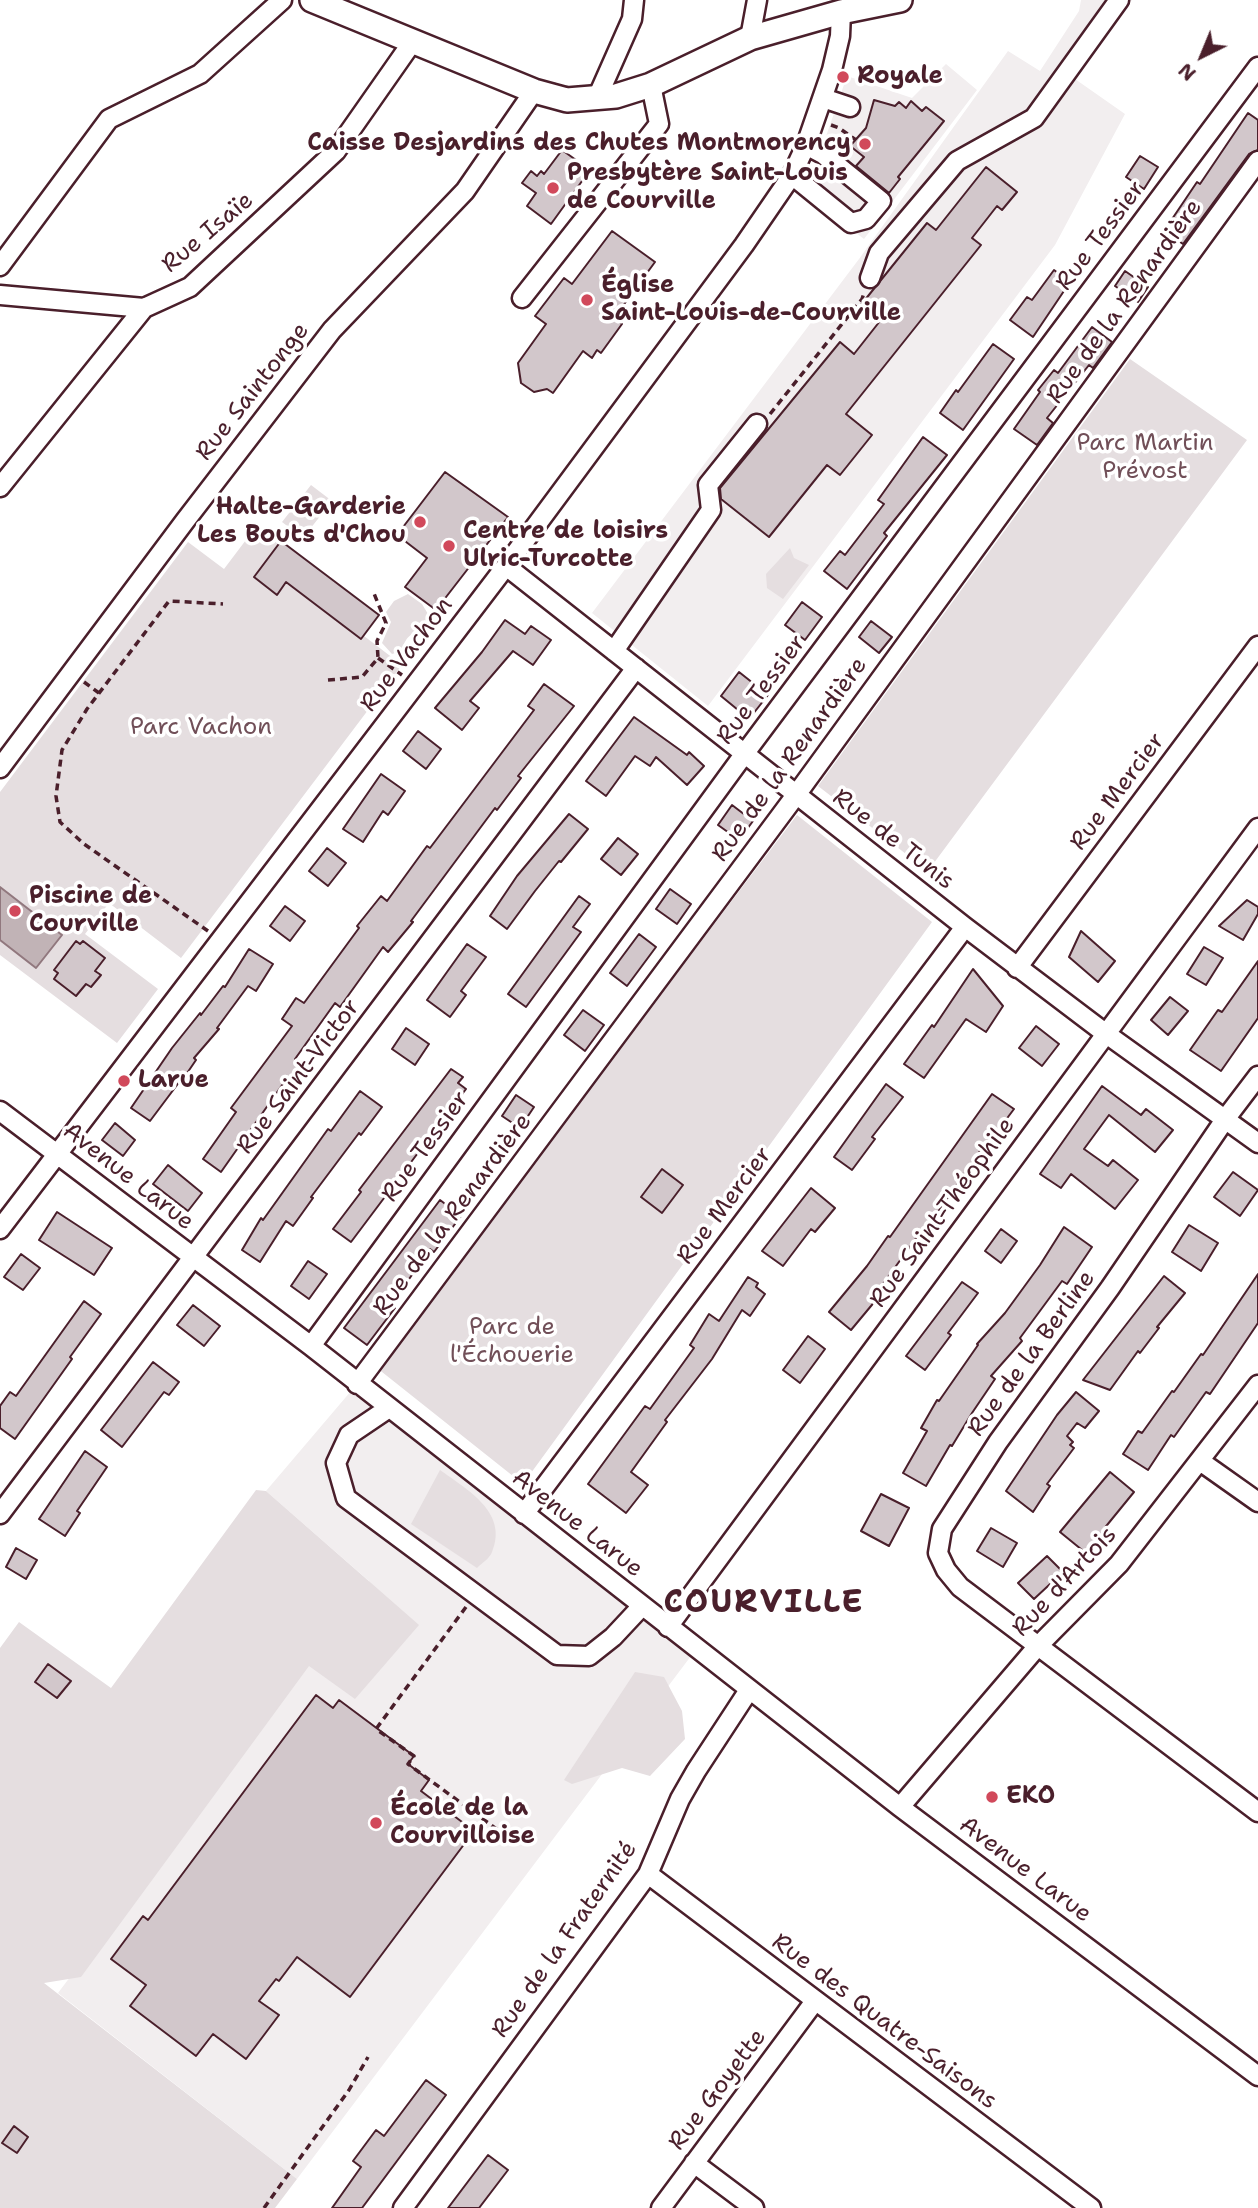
<!DOCTYPE html>
<html>
<head>
<meta charset="utf-8">
<style>
	body { margin:0 }
	#map { position:relative; width:1258px; height:2208px; overflow:hidden; background:#fff; font-family:"Shantell Sans",sans-serif }
	canvas { display:block }
	.north { position:absolute; left:1167px; top:21px; width:70px; height:70px; -webkit-text-stroke:5px #fff; paint-order:stroke; rotate:223deg; font-size:19px; font-weight:700; line-height:28px; text-align:center; color:#4a1f2b }
	.north::after { content:''; display:block; margin:auto; width:24px; height:32px; background:#4a1f2b; clip-path:polygon(50% 0,100% 100%,50% 72%,0 100%) }
</style>
</head>
<body>
<div id="map">
<canvas width="1258" height="2208"></canvas>
<div class="north">N</div>
</div>
<script>
const g = document.querySelector('canvas').getContext('2d');
g.lineJoin = 'round';
function fill(path, color) { g.fillStyle = color; g.fill(path, 'evenodd'); }
function trace(path, color, width, dash) { g.strokeStyle = color; g.lineWidth = width; g.lineCap = dash ? 'butt' : 'round'; g.setLineDash(dash || []); g.stroke(path); }
function label(font, color, halo, rows, align = 'center') {
  g.font = font + ' "Shantell Sans",sans-serif'; g.lineWidth = 7; g.setLineDash([]); g.textBaseline = 'middle'; g.strokeStyle = halo; g.fillStyle = color; for (const [text, x, y, turn = 0] of rows) {
    g.save(); g.translate(x, y); g.rotate((+turn || 0) * Math.PI / 180); g.textAlign = isNaN(turn) ? turn : align; if (halo) g.strokeText(text, 0, 0); g.fillText(text, 0, 0); g.restore();
  }
}
fill(new Path2D(`
	M1081,0h51l-57,79 50,35 -70,131 -347,461 -116,-93 267,-354 149,-208 32,20 39,-60z
	M946,64l31,26 -113,149 -63,-48 16,-29 30,-86 65,22z
	M357,1384l162,136 175,132 -397,527 -239,-186 311,-412 -103,-90z`), '#f2eeef');
fill(new Path2D(`
	M1130,359l117,81 -319,431 -110,-85z
	M311,485l21,16 -29,37 -21,-16z
	M258,524l121,91 -15,21 38,29 -221,293 -72,-55 -24,31 73,55 -41,54 -117,-88v-163l188,-250 36,27z
	M790,548l4,10 15,7 -26,34 -16,-11 -1,-14z
	M408,594l14,10 6,10 -4,12c-12,8 -19,10 -22,25l-10,3 -10,-11 9,-21 -5,-10 8,-11z
	M797,815l135,107 -409,562 -146,-116z
	M440,1470c26,19 69,42 52,82 -2,6 -10,11 -15,16l-66,-44z
	M256,1490l10,1 153,134 -64,74 -46,-33 -228,311 -37,6 253,196 -22,29h-275v-560l19,-26 92,66z
	M635,1672l29,5 18,34 3,28 -35,37 -28,-8 -50,16 -8,-4z`), '#e5dee0');
const water = new Path2D(`
	M0,887l62,48 -26,33 -36,-28z`);
fill(water, '#c1b3b6');
trace(water, '#91787e', 2);
const building = new Path2D(`
	M874,100l21,6 4,-4 7,6 5,-7 11,10 4,-4 18,14 -46,56 2,2 -11,14 -33,-27 8,-9 -14,-11 16,-18z
	M1248,113l10,7v30l-9,4 -66,90 -19,-13 33,-49 3,2z
	M562,150l28,20 -39,54 -24,-18 9,-13 -14,-10 9,-12 6,5 4,-5 3,3z
	M1140,156l18,11 -14,22 -18,-12z
	M986,167l31,25 -15,18 -5,-4 -25,32 9,7 -135,169 26,21 -32,40 -13,-10 -58,72 -48,-38 -1,-11 120,-146 14,12 26,-33 -20,-15 67,-83 9,7z
	M612,231l43,31 -41,56 8,6 -21,29 -4,-3 -5,8 -9,-7 -30,42 -6,-4 -13,3 -13,-9 -3,-20 28,-39 -11,-8 29,-38 8,6z
	M1054,270l16,12 -37,55 -23,-17 17,-23 5,3z
	M1125,271l23,16 -10,15 -23,-16z
	M1092,327l20,15 -19,26 -4,-3 -42,53 6,5 -16,22 -23,-16 26,-37 -2,-2 16,-20 4,3z
	M993,344l21,15 -51,71 -23,-17 16,-23 2,2z
	M923,437l24,18 -63,78 3,3 -40,53 -23,-18 16,-20 5,4 39,-51 -6,-4z
	M445,472l63,45 -72,93 -31,-23 22,-29 -30,-23z
	M281,541l98,74 -18,24 -75,-57 -9,13 -23,-18z
	M802,602l20,15 -17,23 -20,-15z
	M505,620l20,14 6,-8 20,14 -18,25 -20,-14 -43,50 9,7 -17,22 -27,-22 47,-56z
	M871,621l21,16 -13,16 -20,-16z
	M739,672l29,23 -19,24 -28,-23z
	M544,684l30,22 -56,70 3,2 -24,32 -2,-2 -84,113 2,1 -25,30 -5,-5 -43,60 -5,-4 -40,56 7,5 -15,19 -2,-2 -64,91 -18,-13 33,-47 -5,-4 61,-82 -10,-7 14,-21 8,5 55,-75 -2,-2 24,-30 6,5 40,-55 3,2 104,-138 -6,-4z
	M634,717l53,38 2,-3 15,14 -17,19 -31,-28 -6,9 -15,-10 -29,40 -20,-15z
	M418,731l23,18 -15,20 -23,-18z
	M381,774l24,17 -17,24 -5,-4 -20,31 -20,-13z
	M732,805l21,16 -14,19 -21,-15z
	M569,814l19,15 -27,33 -2,-1 -24,30 -28,38 -17,-13 27,-40z
	M618,838l20,16 -17,21 -20,-16z
	M327,848l19,15 -18,23 -19,-15z
	M670,889l21,15 -14,20 -21,-15z
	M579,896l11,8 -17,23 8,5 -55,75 -18,-13z
	M1247,900l11,7v7l-15,26 -24,-14z
	M285,906l20,15 -15,20 -20,-15z
	M1081,931l34,30 -17,21 -29,-25z
	M639,934l17,13 -29,39 -17,-13z
	M76,941l4,3 3,-3 22,17 -10,13 6,4 -10,12 -5,-3 -10,12 -22,-17 4,-6 -4,-3z
	M467,944l19,13 -25,34 5,4 -16,22 -23,-17z
	M1204,947l19,11 -17,27 -19,-11z
	M249,949l24,15 -17,27 -8,-5 -31,42 2,1 -25,29 2,2 -15,22 -1,-1 -30,40 -19,-13 41,-60 28,-35 1,2 22,-29 2,1z
	M1258,961v57l-37,53 -31,-21 28,-40 4,2z
	M973,969l30,37 -17,26 -20,-13 -42,59 -20,-14 28,-39 2,2z
	M1170,997l18,14 -20,24 -17,-15z
	M583,1010l21,15 -19,26 -21,-16z
	M1036,1026l23,18 -17,22 -23,-18z
	M406,1028l23,16 -14,21 -23,-16z
	M451,1069l12,8 -5,6 8,6 -115,153 -18,-13 28,-37 -2,-2z
	M886,1084l17,13 -31,40 3,2 -23,31 -18,-13z
	M1102,1086l39,29 5,-6 27,21 -18,22 -46,-37 -25,34 24,17 5,-6 25,20 -23,29 -44,-35 -10,14 -21,-14z
	M360,1091l22,16 -21,28 -2,-2 -48,64 2,1 -20,28 -7,-5 -26,41 -18,-12 19,-32 2,2 65,-91 3,2z
	M992,1094l22,15 -21,28 -2,-2 -69,100 -3,-1 -46,64 3,2 -25,30 -22,-18 38,-46 21,-30 2,1z
	M516,1095l18,12 -14,21 -18,-12z
	M115,1123l20,17 -12,16 -21,-16z
	M168,1165l34,28 -14,18 -35,-27z
	M662,1169l21,16 -21,28 -21,-16z
	M1233,1172l25,18 -18,26 -26,-19z
	M811,1188l24,20 -20,24 -4,-3 -28,37 -21,-15z
	M440,1200l21,16 -27,36 -4,-3 -39,56 4,3 -28,37 -23,-17z
	M57,1212l55,36 -18,27 -55,-35z
	M1189,1225l29,18 -17,28 -29,-19z
	M1064,1227l28,20 -25,37 -5,-3 -42,57 2,3 -31,35 4,3 -23,34 -20,33 -2,-1 -24,41 -23,-13 24,-42 -6,-3 16,-28 2,1 39,-56 -1,-1 28,-31 35,-48z
	M1001,1229l16,12 -16,22 -16,-12z
	M21,1254l19,14 -17,22 -19,-13z
	M308,1261l19,13 -18,25 -18,-13z
	M1258,1274v49l-48,71 -4,-2 -32,45 -3,-2 -23,35 -25,-16 15,-23 4,2 30,-42 2,1 27,-38 2,1z
	M1164,1276l21,17 -28,34 2,1 -19,25 -2,-2 -28,39 -27,-10z
	M748,1277l10,6 -2,4 9,7 -15,22 -8,-6 -30,49 -47,61 2,2 -36,50 17,13 -22,28 -38,-29 57,-78 5,3 44,-61 -4,-3 19,-31 10,7z
	M962,1282l16,11 -30,40 3,2 -26,35 -19,-14z
	M84,1301l17,13 -31,43 2,2 -57,80 -15,-11v-22l10,-14 6,4z
	M193,1305l27,21 -16,20 -27,-21z
	M808,1336l17,13 -25,34 -17,-13z
	M153,1362l26,20 -10,13 -5,-3 -42,55 -21,-17z
	M1076,1392l23,19 -14,17 -8,-5 -10,13 6,6 -3,3 4,3 -27,36 3,2 -17,26 -27,-21 51,-76z
	M85,1451l22,16 -30,44 3,2 -15,23 -26,-17z
	M1110,1472l24,20 -31,38 -16,24 -27,-22z
	M881,1494l28,14 -20,38 -28,-15z
	M991,1528l26,15 -14,24 -26,-16z
	M16,1548l21,12 -11,19 -20,-12z
	M1047,1556l16,16 -29,27 -16,-16z
	M48,1664l23,17 -14,17 -22,-16z
	M316,1695l17,13 6,-8 75,56 -6,8 21,16 -8,11 53,40 -124,166 -53,-40 -18,24 -3,-2 -17,22 20,14 -33,44 -33,-25 -17,22 -66,-50 16,-21 -35,-26 32,-43 5,4z
	M426,2080l20,15 -84,113h-30l29,-41 -8,-6 23,-31 8,6z
	M14,2126l14,11 -11,16 -15,-10z
	M488,2155l20,15 -29,38h-31z`);
fill(building, '#d2c7cb');
trace(building, '#4a1f2b', 2);
const minor = new Path2D(`
	M750,38l7,-38
	M597,98l35,-79 2,-19
	M823,98l27,9
	M792,175l59,48 15,-4 15,-18 -58,-47 -17,-9
	M0,266l109,-147 91,-45 82,-74
	M870,278l9,-25 78,-92 77,-43 85,-118
	M0,295l144,13
	M522,298l137,-174 -8,-39
	M0,487l144,-179 46,-21 146,-136 77,-110
	M506,566l459,361 140,106 153,110
	M614,651l97,-141 -3,-25 49,-61
	M0,768l185,-247 147,-191 133,-139 69,-100
	M1017,968l241,-322
	M1258,1076l-32,42 -116,170 -112,154 -56,87 -4,24 8,17 14,17 298,225
	M0,1111l311,235 589,461 358,269
	M0,1229l506,-663 238,-321 48,-70 14,-30 26,-75 8,-34 1,-24
	M311,1346l434,-593 513,-686
	M357,1384l439,-589 462,-634
	M389,1408l-40,27 -13,28 10,35 211,157 32,1 24,-19 29,-31
	M1200,1461l58,41
	M0,1514l636,-846
	M524,1514l441,-587
	M668,1627l590,-799
	M900,1807l137,-160 82,-83 139,-179
	M648,1874l443,334
	M694,2163l60,45
	M403,2208l245,-334 32,-75 16,-28 53,-81
	M661,2208l154,-207`);
const major = new Path2D(`
	M312,0l222,91 33,9 49,-4 35,-11 99,-47 91,-26 59,-12`);
trace(minor, '#4a1f2b', 23);
trace(major, '#4a1f2b', 28);
trace(new Path2D(`
	M831,125l8,3 17,12
	M770,414l92,-115 2,-6
	M378,658l24,17
	M328,680l34,-3 16,-19 -1,-17 9,-18 -13,-32
	M84,682l15,11
	M208,931l-124,-87 -24,-22 -4,-26 6,-46 25,-41 82,-108 54,3
	M466,1607l-90,122 38,27 -6,8 98,72
	M264,2208l85,-118 19,-33`), '#4a1f2b', 3.5, [7, 5]);
trace(minor, '#fff', 18);
trace(major, '#fff', 23);
for (const [x, y, r, color] of [
	[843,77,7,"#d1495b"],
	[865,144,7,"#d1495b"],
	[553,188,7,"#d1495b"],
	[587,300,7,"#d1495b"],
	[420,522,7,"#d1495b"],
	[449,546,7,"#d1495b"],
	[15,911,7,"#d1495b"],
	[124,1081,7,"#d1495b"],
	[992,1797,7,"#d1495b"],
	[376,1823,7,"#d1495b"]
]) { const dot = new Path2D(); dot.arc(x, y, r, 0, 2 * Math.PI); g.fillStyle = color; g.fill(dot); trace(dot, '#fff', 2.5); }
label('bold 24px', '#4a1f2b', '#fff', [
	["Royale",857,77],
	["Caisse Desjardins des Chutes Montmorency",851,144,"right"],
	["Presbytère Saint-Louis",567,174],
	["de Courville",567,202],
	["Église",601,286],
	["Saint-Louis-de-Courville",601,314],
	["Halte-Garderie",406,508,"right"],
	["Les Bouts d'Chou",406,536,"right"],
	["Centre de loisirs",463,532],
	["Ulric-Turcotte",463,560],
	["Piscine de",29,897],
	["Courville",29,925],
	["Larue",138,1081],
	["EKO",1006,1797],
	["École de la",390,1809],
	["Courvilloise",390,1837]
], 'left');
label('24px', '#4a1f2b', '#fff', [
	["Rue Isaïe",208,233,-40],
	["Rue Tessier",1101,236,-53],
	["Rue de la Renardière",1125,302,-54],
	["Rue Saintonge",253,392,-52],
	["Rue Vachon",407,655,-53],
	["Rue Tessier",762,690,-53],
	["Rue de la Renardière",790,760,-54],
	["Rue Mercier",1118,792,-53],
	["Rue de Tunis",893,840,38],
	["Rue Saint-Victor",299,1077,-53],
	["Rue Tessier",426,1147,-54],
	["Avenue Larue",128,1177,38],
	["Rue Mercier",725,1206,-53],
	["Rue Saint-Théophile",943,1213,-54],
	["Rue de la Renardière",453,1215,-53],
	["Rue de la Berline",1032,1354,-54],
	["Avenue Larue",577,1524,38],
	["Rue d'Artois",1065,1582,-47],
	["Avenue Larue",1025,1870,37],
	["Rue de la Fraternité",565,1940,-55],
	["Rue des Quatre-Saisons",884,2022,37],
	["Rue Goyette",718,2090,-53]
]);
label('24px', '#714f58', '#fff', [
	["Parc Martin",1145,444],
	["Prévost",1145,472],
	["Parc Vachon",201,728],
	["Parc de",512,1328],
	["l'Échouerie",512,1356]
]);
g.letterSpacing = '2px';
label('bold 32px', '#4a1f2b', '#fff', [
	["COURVILLE",764,1604]
]);
g.letterSpacing = '0px';
</script>
</body>
</html>
